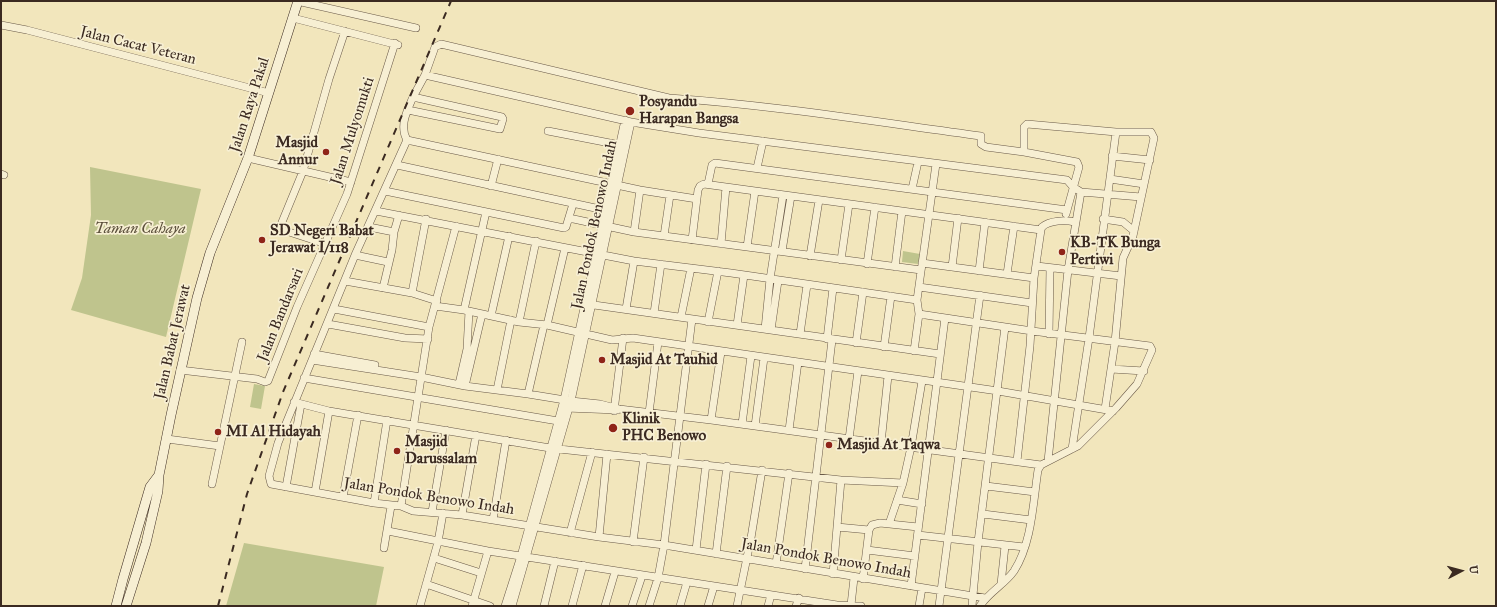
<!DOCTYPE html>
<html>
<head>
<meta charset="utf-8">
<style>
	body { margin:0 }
	#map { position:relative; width:1497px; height:607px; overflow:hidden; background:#f2e6bc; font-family:"IM FELL Great Primer",serif }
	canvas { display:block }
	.frame { position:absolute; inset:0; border:2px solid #3b2a21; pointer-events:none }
	.north { position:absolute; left:1441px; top:551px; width:40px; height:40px; -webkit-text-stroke:3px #f7efd3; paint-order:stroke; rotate:84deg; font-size:11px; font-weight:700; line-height:16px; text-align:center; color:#3b2a21 }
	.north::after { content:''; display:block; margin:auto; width:14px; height:18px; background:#3b2a21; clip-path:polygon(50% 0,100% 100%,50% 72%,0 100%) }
</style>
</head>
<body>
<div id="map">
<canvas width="1497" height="607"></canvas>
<div class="frame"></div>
<div class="north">U</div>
</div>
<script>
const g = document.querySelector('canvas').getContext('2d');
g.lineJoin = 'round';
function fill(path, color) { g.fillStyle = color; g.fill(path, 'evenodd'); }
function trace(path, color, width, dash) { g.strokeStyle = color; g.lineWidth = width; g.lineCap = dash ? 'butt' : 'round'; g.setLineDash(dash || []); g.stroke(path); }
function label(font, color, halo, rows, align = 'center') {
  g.font = font + ' "IM FELL Great Primer",serif'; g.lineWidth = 3.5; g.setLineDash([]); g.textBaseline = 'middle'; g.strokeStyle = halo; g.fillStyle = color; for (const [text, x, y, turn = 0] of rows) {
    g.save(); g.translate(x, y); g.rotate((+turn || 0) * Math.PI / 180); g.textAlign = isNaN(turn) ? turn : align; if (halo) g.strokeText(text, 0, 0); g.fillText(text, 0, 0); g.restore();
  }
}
fill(new Path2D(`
	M90,167l111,22 -35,148 -95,-27 11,-32 9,-63z
	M903,251l17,3 -2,10 -16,-2z
	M254,384l11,2 -4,23 -11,-2z
	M244,543l140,24 -8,39h-150z`), '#bfc48d');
const street = new Path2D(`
	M297,1l119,27
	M293,18l105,27
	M1,25l26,5 242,63
	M425,75l10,-28 6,-3 228,54c104,7 208,24 312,38v8l5,3 38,5v-25l3,-3 89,8h35l3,6 -21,98 -10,22 -8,84 -10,67
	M413,97l12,-22 206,47 68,11 368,47 6,7 8,5 60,5
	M548,131l72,14
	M407,140l-52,115 -77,188 -9,33 2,8 103,19 27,3 12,5 49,4 137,22 65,8 321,53
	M407,140l233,50 57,9
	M407,140c-8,-14 0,-29 6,-43l89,20 1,2 -3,10 -92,-19
	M1024,152l53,10 2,5 -13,47
	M1112,156l38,4
	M248,158l103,24
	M397,165l212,46
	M757,168l6,-27
	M1,174l3,1
	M1110,179l34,5
	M708,184l4,-19 3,-2 352,47
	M491,186l7,-27
	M912,189l6,-27
	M385,191l179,37 2,-1 7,-23
	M376,211l258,50 97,12 186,27
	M569,218l65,14 287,38
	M1103,219l20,3 11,9
	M369,227l25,5 5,-17
	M634,232l6,-42
	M664,236l6,-41
	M692,240l6,-50 2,-4 4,-2 337,46
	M326,244l-43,-14 -3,-3 23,-56 26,-92 16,-48
	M721,244l5,-57
	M747,247l8,-56
	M782,251l9,-55
	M355,255l33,7
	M810,256l9,-56
	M841,260l8,-56
	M922,263l112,15
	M867,264l8,-57
	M1037,266l84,10
	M895,267l7,-56
	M952,267l6,-49
	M979,271l6,-49
	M1007,274l7,-48
	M345,281l67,12 25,8
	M919,287l113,16
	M383,288l9,-38 2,-18
	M412,293l14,-74
	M587,304l353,50
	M435,306l29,4 55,12 28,3 65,15 21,-2 365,53 115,20
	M334,309l95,18
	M626,309l8,-48
	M464,310l22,-98
	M654,313l7,-49
	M919,314l113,17 118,15 2,4 -15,34 -21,24 -38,38 -37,19 -3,5c-5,33 -6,73 -24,101 -9,13 -25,21 -34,35
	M491,316l18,-80
	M681,317l10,-49
	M519,322l17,-81
	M708,322l10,-51
	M328,324l77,14 23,1
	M547,325l18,-77
	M737,325l7,-50
	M765,329l5,-50 13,-84
	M771,330l7,-49
	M800,334l7,-49
	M1049,334l1,-66
	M827,339l6,-51
	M856,343l7,-51
	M884,347l7,-51
	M914,351l5,-37 -2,-14 19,-136
	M314,354l61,11
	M312,360l109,17 44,9 63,8 43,7 29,3 19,5 92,11 330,45
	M1111,369l33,2
	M180,370l77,9 8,3 3,-1 29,-74 50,-113 48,-151
	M304,378l254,43
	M459,384l8,-35 2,-38
	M465,386l17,-72
	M497,390l14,-70
	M528,394l16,-69
	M294,402l35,9 221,37 291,32 62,3
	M566,408l51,2
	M614,411l9,-73
	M649,413l9,-71
	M711,420l10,-68
	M742,424l9,-68
	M755,426l9,-68
	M789,430l9,-68
	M167,439l53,7
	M849,439l9,-68
	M881,443l7,-67
	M1072,449l17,-111 27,-206
	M1017,461l13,-115 4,-68 7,-48 1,-3c8,-7 23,-7 33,-5
	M1048,461l20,-191 13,-78
	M212,484l30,-142
	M986,486l49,6
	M286,487l15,-83
	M315,492l14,-81
	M343,497l15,-82
	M897,500l25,4
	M374,503l13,-83
	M401,506l28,-179 27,-101
	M432,512l14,-82
	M983,514l48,6
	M462,515l14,-80
	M493,520l13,-80
	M889,524l14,-41 8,-36 11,-66
	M837,527l32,3
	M388,531l100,20 349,54 24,1
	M570,533l22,-81
	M918,535l106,12
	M599,537l8,-83
	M633,542l11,-85
	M384,548l7,-42
	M696,550l10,-86
	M867,550l48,6
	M716,554l11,-88
	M434,558l47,15
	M776,564l13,-91
	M805,569l27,-229
	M833,574l8,-94
	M863,579l6,-49 3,-5 8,-2 38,4
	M426,584l64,22
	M1001,584l4,-38
	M911,586l34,-268
	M851,605l3,-27
	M420,606l18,-64 5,-29
	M472,606l16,-55
	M505,606l16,-50 43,-156 61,-280
	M512,606l59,-205 60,-279
	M544,606l11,-45
	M572,606l11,-41
	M605,606l10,-34
	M632,606l10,-30
	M649,606l9,-28 6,-33 28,-226
	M680,606l7,-24
	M708,606l6,-20
	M737,606l14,-68 11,-68
	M768,606l3,-11
	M796,606l3,-8
	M919,606l3,-18
	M939,606l41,-311
	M972,606l6,-64 27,-215`);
const secondary = new Path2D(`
	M116,606l7,-27 27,-92 9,-12
	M126,606l20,-63 12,-52 1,-16 12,-60 26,-117 13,-45 38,-95 50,-157`);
trace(street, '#695948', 8);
trace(secondary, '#3b2a21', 10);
trace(street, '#f7efd3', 7);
trace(secondary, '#f7efd3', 9);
trace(new Path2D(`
	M218,606l29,-112 36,-102 168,-391`), '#3b2a21', 2, [7, 7]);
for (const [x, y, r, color] of [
	[630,111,5,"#8f2418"],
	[326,152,4,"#8f2418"],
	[262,240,4,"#8f2418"],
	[1062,252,4,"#8f2418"],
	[602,360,4,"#8f2418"],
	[613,428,5,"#8f2418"],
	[218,432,4,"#8f2418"],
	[829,445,4,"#8f2418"],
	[397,451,4,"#8f2418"]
]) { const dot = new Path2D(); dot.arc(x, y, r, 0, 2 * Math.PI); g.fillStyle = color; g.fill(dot); trace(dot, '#f7efd3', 1.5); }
label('15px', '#3b2a21', '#f7efd3', [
	["Jalan Cacat Veteran",138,46,14],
	["Jalan Raya Pakal",250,105,-72],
	["Jalan Mulyomukti",353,131,-72],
	["Jalan Pondok Benowo Indah",595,225,-78],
	["Jalan Bandarsari",281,315,-68],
	["Jalan Babat Jerawat",173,342,-77],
	["Jalan Pondok Benowo Indah",429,497,9],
	["Jalan Pondok Benowo Indah",826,559,10]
]);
label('bold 15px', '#3b2a21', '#f7efd3', [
	["Posyandu",639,102],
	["Harapan Bangsa",639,119],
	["Masjid",318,143,"right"],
	["Annur",318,160,"right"],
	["SD Negeri Babat",270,231],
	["Jerawat I/118",270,248],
	["KB-TK Bunga",1070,243],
	["Pertiwi",1070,260],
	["Masjid At Tauhid",610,360],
	["Klinik",622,419],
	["PHC Benowo",622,436],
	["MI Al Hidayah",226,432],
	["Masjid",405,442],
	["Darussalam",405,459],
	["Masjid At Taqwa",837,445]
], 'left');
label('italic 15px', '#5c503c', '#f7efd3', [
	["Taman Cahaya",140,229]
]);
</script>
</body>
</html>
